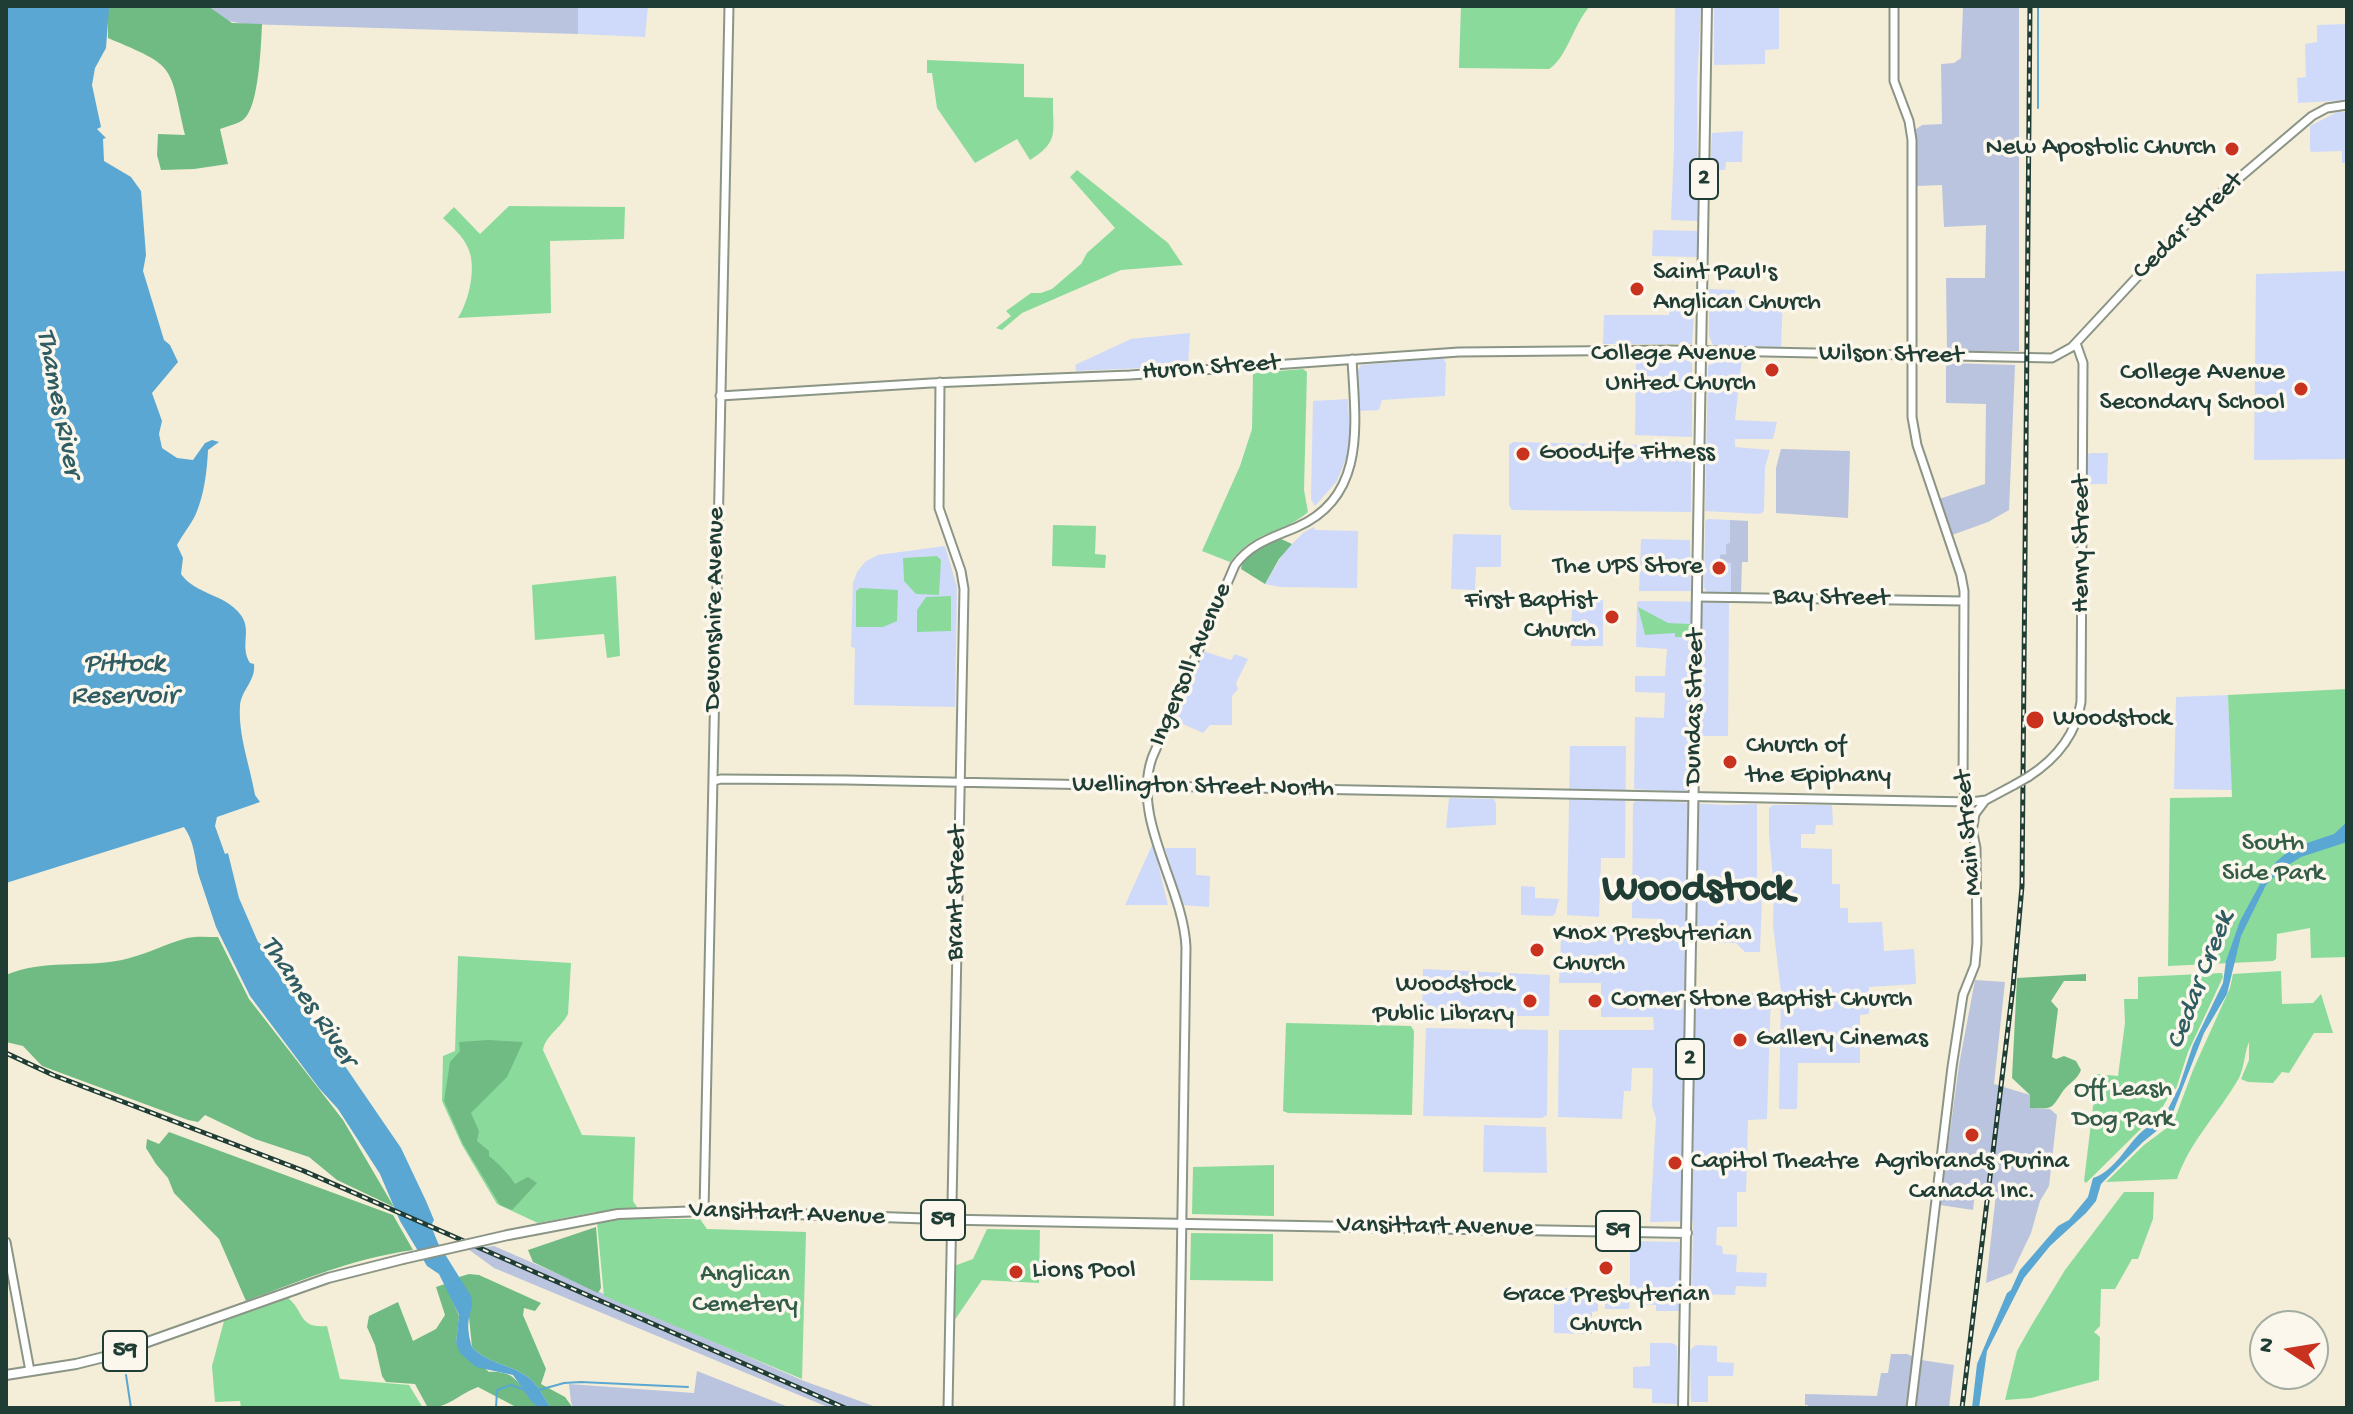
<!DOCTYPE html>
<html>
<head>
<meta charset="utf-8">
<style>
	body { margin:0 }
	#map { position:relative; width:2353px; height:1414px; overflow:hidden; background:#f4edd7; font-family:"Gochi Hand",sans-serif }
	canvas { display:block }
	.frame { position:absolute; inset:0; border:8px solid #1f3d34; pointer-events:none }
	.north { position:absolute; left:2249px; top:1310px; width:80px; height:80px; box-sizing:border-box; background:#fbf7ec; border:2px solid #a3ada2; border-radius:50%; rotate:282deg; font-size:22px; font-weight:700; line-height:32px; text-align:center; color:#1f3d34 }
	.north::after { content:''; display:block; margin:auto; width:28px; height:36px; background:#c8321e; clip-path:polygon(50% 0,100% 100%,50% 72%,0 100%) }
</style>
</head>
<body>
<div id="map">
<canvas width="2353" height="1414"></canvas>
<div class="frame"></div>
<div class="north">N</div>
</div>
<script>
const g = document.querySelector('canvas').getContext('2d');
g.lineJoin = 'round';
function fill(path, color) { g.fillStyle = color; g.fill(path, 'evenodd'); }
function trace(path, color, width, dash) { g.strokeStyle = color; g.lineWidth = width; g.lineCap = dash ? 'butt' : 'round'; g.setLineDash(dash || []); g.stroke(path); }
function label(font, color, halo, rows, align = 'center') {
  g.font = font + ' "Gochi Hand",sans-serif'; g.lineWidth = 7; g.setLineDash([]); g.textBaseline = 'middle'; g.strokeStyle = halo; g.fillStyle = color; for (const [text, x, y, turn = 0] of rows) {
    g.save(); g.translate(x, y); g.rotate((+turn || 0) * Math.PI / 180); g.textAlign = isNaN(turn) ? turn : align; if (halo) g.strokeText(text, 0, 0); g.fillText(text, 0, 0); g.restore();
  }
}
fill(new Path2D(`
	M578,6h70l-3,31 -67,-3z
	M1675,6h26l-4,79 1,136 -27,-1 3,-72z
	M1714,6h65v43l-14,1v14l-51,1z
	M2347,24v76l-49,3 -1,-25 9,-1 -1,-33 12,-2v-17z
	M2337,112h10v51h-5v-12l-31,1 -1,-4v-22z
	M1743,131l-1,31h-16l-1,8h-15l2,-37z
	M1653,230l44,1v26l-45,-1z
	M2347,271v188l-93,1 2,-186z
	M1709,289l26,1v9l48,1 -2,47 -68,-2 -4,-9z
	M1670,297l25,1 -3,46h-89l1,-29h65z
	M1190,333l-2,33 -112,5 -1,-6 56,-26z
	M1639,356h30l23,6v75l-57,-2 1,-76z
	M1443,358l3,5 -1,33 -63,4 -3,10 -20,1 -2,-39 4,-7z
	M1742,359l-7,61 42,2 -4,17h-38v8l35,3 -5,17 -1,44 -4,3 -55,-3 3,-145 6,-4z
	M1348,399l2,36 -3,21 -10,25 -22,25 -4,-7 2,-98z
	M1513,442l178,4v66l-179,-2 -3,-5v-60z
	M2090,453h18l-1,31h-20v-29z
	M1708,519l22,1v24l-9,18 10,1v31h-23l-4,-7 1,-66z
	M1314,527l1,3 43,1 -1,57 -77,-1 -15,-3 19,-32 20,-20z
	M1453,534l48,1v32h-25l-1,23 -24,-1z
	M1641,539l49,1 1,51h-52z
	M945,546l12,41 -2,120 -101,-2 1,-57 -4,-1 2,-64 4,-11 9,-11 12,-6z
	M1577,599l26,1v46h-32l1,-42z
	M1639,601l90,1 -1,134h-39l-2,55 -2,1 -51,-3 1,-72 29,1 1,-25 -30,-1v-16h30l2,-27 -31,-2 1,-45z
	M1203,651l28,9 4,-6 13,5 -12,24 2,6 -6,7v29h-22l-7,8 -29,-13z
	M2228,695l4,95 -58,-1 2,-92z
	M1570,746h56l-1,112h-24l-2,59 -32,-2z
	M1449,798l45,1 2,5v21l-50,3z
	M1636,800l89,5 32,-1v76l5,15 -2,57h-15l-9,-9 -48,-1 -1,52 84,-1 -4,126 -19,1 -2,72h-9v35h-20l-1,18 6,1 1,8 14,1 -1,17 31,1 -1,14 -30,-1 -1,9 -43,-1 1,-73 -43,1 6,-104 -4,-12 1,-38h-21l-1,23h-7l-2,28 -64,-2 1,-87h95l-1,-13h-52v-34h-42l2,-44 4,-13 97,1 -1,-8 -29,-1 1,-114z
	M1773,805h59l1,20h-17l-1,9h-14v14l31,1v35h8v24h8v15l34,-1 2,29 30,-2 2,35 -47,3v27l-9,1v48h-62l-1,46h-18l2,-117 -8,-67 1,-35 -5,-56v-26z
	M1153,843l15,62h-43z
	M1165,848h31v27l14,1 -1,31 -27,-2z
	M1521,886l14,1v11l24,1 -4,15 -3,2 -31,-1z
	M1423,969l127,6 -1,41h-125l-2,-3z
	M1426,1028l122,2 -1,85 -5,3 -119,-2z
	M1484,1125l62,2 1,46 -64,-1z
	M1630,1241l49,1v69h-23v-6h-13v-16h-12l-2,20h-24v-9h-7v11l-6,1v22l-38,-1v-45h76z
	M1650,1343h22l5,3v58l-25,-1v-14l-19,-1v-21l17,-1z
	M1696,1345l21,1v16l17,1 -1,13h-25v26h-17l-1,-52z`), '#cfdafa');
fill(new Path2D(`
	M208,6h370v28l-334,-10 -16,-3z
	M1963,6h56v345h-72l-1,-73h39l1,-53 -42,2 -2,-42 -26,1 -1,-56 7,-5 20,-1 -1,-60 13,-1 7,-5z
	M1946,363l69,2 -6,145 -21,12 -36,13 -13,-36 46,-15 1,-80 -40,-1z
	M1781,449l69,2 -2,67 -72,-5v-45z
	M1730,520l18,1v41h-6l-1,32h-10v-31l-11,-1v-7l6,-1v-10l4,-1z
	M1975,980l30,2 -11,102 36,11 1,13 19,1 7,6 -8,71 -9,15 -9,32 -19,40 -26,10 10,-89 -21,-2 -2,18 -33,-5 19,-140z
	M494,1246l310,135 75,27h-49l-336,-140 -26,-19z
	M1891,1354h16l14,6 33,5 -5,43h-141v-3h-3v-11l72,2 4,-23h7z
	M697,1371l94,37h-218l-2,-6 -2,-18 125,9z`), '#bac4de');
fill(new Path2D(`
	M1461,6h129c-16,17 -23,52 -41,63l-90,-1z
	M927,60l97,4v33l29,1c-1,33 8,43 -23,62l-13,-21 -42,24 -38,-55 -5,-35h-5z
	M1077,170l91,73 15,22 -62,5 -99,43 -20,17 -6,-2 15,-12 -5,-5 25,-18h10l11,-4 29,-25 6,-11 28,-25 -45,-51z
	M509,206l116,1 -1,32 -74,2 1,72 -93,5c11,-17 19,-51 10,-70 -5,-12 -16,-21 -25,-30l11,-11 26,27z
	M1303,369l4,3 -3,118 4,22c-26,23 -51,16 -78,50l-28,-11 38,-85 12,-37 1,-56z
	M1053,525l43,1 -1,28 11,1 -1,13 -53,-2z
	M937,556l4,4 -2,35 -23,-1 -12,-13 -1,-23z
	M616,576l4,80 -13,2 -3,-24 -69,6 -3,-55z
	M860,588l38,2 -1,31 -14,6h-27v-36z
	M951,596v35l-34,1v-22l9,-13z
	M1638,607l30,16 22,1v13h-15v-4l-30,2z
	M2347,689v268l-36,1 -1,-30 -33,6 -1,25 -3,2 -105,5 2,-168 62,-1 -4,-102z
	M458,956l113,7 -3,51c-7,14 -23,22 -25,36l39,85 53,2 -2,64 4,6 1,12h62l7,10 99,3 -4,147 -198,-83 -8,-84 -58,11 -41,-19 -35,-59 -20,-44 1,-45 12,-5z
	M2281,971l1,33 31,-1 8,-9 12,39h-19l-25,40 -7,-1 -9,11 -25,-1 -7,-3 8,-19v-18c-5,12 -4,23 -10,36 -20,35 -49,63 -62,101l-71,3 38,-37 24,-18 9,-14 16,-43 37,-82 3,-14z
	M2222,973l1,4 -35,75 -12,37h-3l-11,19 -76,75 -2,-2 13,-107 21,2 7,-53 -1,-24h14v-22z
	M1286,1023l125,3 3,5 -2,84 -124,-2 -5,-2z
	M1274,1165v51l-82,-2 1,-47z
	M2124,1192h30l-1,27 -15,40h-6l-17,30h-14l-1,37 -6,6 6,5 -1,43 -68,18 -26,2 12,-49 14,-25 34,-56z
	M987,1229l53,1 -1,53 -57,-3 -28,41v-55l19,-7z
	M1191,1233l82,1v47l-83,-1z
	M288,1298c16,12 10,31 39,28l13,53 69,6 14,23h-182l-1,-7 -25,1 -3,-36 12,-45z`), '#8adb9b');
fill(new Path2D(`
	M108,6h100l24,17 30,1c-1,21 -3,82 -18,95 -5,5 -17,7 -24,10l8,35 -34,5 -33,1 -4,-15 1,-21 27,1c-16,-71 -8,-68 -77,-97z
	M1279,538l13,6 -13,15 -14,25 -24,-15c3,-17 23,-24 38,-31z
	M218,937l31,62 94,121 51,87 -57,-27 -28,-23 -54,-18 -50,-24 -7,7 -10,-2 -146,-54 -19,-20 -17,-4v-67c38,-16 77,-7 116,-15 23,-5 43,-16 65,-22 10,-2 21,-1 31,-1z
	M2086,974v7h-22l-13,20 7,8 -6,48 4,2 8,-3 12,5 5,9c-4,10 -12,13 -18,21 -12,18 -9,18 -33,17v-13l-18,-17 5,-100z
	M488,1040l35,2 -16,35 -36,36 8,18 -2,10 12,10v5c10,8 19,17 26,28l13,-7 9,6 -25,27 -12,-5 -37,-61 -19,-43 6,-39 10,-11 -1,-9z
	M169,1132l224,83 20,35c-62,9 -110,30 -167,51l-27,-62 -45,-46 -6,-15 -12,-14 -10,-16 1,-9 12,5z
	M596,1227l5,61 -3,5 -65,-31 -5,-12z
	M469,1274l10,1 62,28 -6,8 -11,-3 -1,7 23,54 -5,15 24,13 8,11h-22c-7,-10 -13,-24 -23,-31 -18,-13 -40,-13 -56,-30l-3,-30 -10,-40z
	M445,1284l14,32 -3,27 33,29c32,-2 30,19 50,36h-21l-40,-21c-19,7 -30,21 -50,21l-13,-24 -29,-2 -4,-6 -7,-31 -8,-18 2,-11 29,-14 15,39 23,-12 9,-14 -9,-28z`), '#6fbb83');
fill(new Path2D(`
	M6,6l103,2 -3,40 -11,20 -3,17 9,42 -4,2 9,9 -3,1 1,22 27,16 10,14 5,64 -3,16 21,69 6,5 8,17 -26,31 10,28 -3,13 3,14 15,10 16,2 12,-17 7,-3 7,2 -11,8c-1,22 -4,46 -13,66 -5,10 -13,19 -18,29l6,13 -2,16c15,21 44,20 59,40 13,16 -1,31 10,49l4,1c2,17 -13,26 -14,42 -2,29 10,60 15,89l5,7 -43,15 -2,9 10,28 3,-1 11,45 19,44 5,4 4,12 56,76 78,114 25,53 8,19 -3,6 7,17 33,53c3,10 0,12 -2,22 -2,9 0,20 3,29 16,17 38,17 56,30 10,7 16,21 23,31h-12l-8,-7 -18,-26 -37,-8 -16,-14 -4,-10 3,-28 -20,-41 -12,-8 -27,-45 -20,-47 -42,-65 -19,-21 -69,-92 -34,-69 -18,-54c-3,-15 -4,-32 -14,-46l-178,56z
	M2347,822v20l-46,15 -19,12 -16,16 -25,51 -14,58 -23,39 -34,87 -27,22 -42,42 -5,17 -10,12 -36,33 -26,32 -37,73 -8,57h-7l5,-44 30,-71 4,-3 9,-20 38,-44 11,-6 19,-23 5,-19c23,-7 34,-35 52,-49 5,-4 12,-4 17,-8l17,-34 14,-42 30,-62 3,-22 14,-40 20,-37 16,-22 16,-14 42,-14z`), '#59a7d2');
trace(new Path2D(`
	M2038,108v-102
	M126,1375l5,33
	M539,1390l25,-7 17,-1 107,5
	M496,1408l1,-18 14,-5 13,5`), '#59a7d2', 2);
const secondary = new Path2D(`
	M1894,6v75l15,40 3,19v277l5,28 44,130 3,16 -1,195 13,62 1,95 -2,22 -12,30 -11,72 -41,341
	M940,382l-1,126 22,63 3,18 -16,819
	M720,396l211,-13 199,-8 329,-23 212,-2 381,8 20,-11 120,-129 120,-102 15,-8 20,-3
	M1697,597l267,4
	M2028,777c28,-18 48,-41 53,-75l2,-339 -7,-20
	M713,781l8,-2 125,1 1125,22 15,-2 28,-15
	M1973,826l2,-12 9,-12
	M704,1211l25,-1205
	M6,1242l24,129
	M1179,1408l7,-461c-3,-62 -55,-127 -34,-189l83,-193c16,-22 39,-28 62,-38 71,-31 58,-106 55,-168`);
const primary = new Path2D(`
	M508,1235l110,-21 86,-3 265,9 718,13
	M6,1375l70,-11 32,-8 220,-78 75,-19
	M1683,1408l24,-1402`);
trace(secondary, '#8a9586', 11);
trace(primary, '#8a9586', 12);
trace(secondary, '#fff', 7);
trace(primary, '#fff', 8);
const rail = new Path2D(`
	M6,1053l47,22 251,96 541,237
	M1962,1408l51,-421 9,-101 8,-880`);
trace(rail, '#1f3d34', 5);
trace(rail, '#fbf7ec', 2, [6]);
const secondaryBridge = new Path2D(`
	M2014,785l14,-8`);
const primaryBridge = new Path2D(`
	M403,1259l105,-24`);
trace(secondaryBridge, '#8a9586', 11, []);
trace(primaryBridge, '#8a9586', 12, []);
trace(secondaryBridge, '#fff', 7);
trace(primaryBridge, '#fff', 8);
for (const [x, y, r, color] of [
	[2232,149,8,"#c8321e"],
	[1637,289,8,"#c8321e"],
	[1772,370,8,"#c8321e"],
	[2301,389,8,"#c8321e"],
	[1523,454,8,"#c8321e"],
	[1719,568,8,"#c8321e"],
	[1612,617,8,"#c8321e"],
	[2035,720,10,"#c8321e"],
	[1730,762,8,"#c8321e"],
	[1537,950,8,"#c8321e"],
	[1530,1001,8,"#c8321e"],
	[1595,1001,8,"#c8321e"],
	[1740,1040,8,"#c8321e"],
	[1972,1135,8,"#c8321e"],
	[1675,1163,8,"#c8321e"],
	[1606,1268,8,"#c8321e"],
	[1016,1272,8,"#c8321e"]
]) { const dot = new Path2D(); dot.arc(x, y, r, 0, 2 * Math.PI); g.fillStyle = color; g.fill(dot); trace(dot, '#fbf7ec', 3); }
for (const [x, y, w] of [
	[1704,179,28],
	[1690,1059,28],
	[943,1220,44],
	[1618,1231,44],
	[125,1351,44]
]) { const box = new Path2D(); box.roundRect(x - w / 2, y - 20, w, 40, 6); g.fillStyle = '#fbf7ec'; g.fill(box); trace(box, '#1f3d34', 2); }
label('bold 24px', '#1f3d34', null, [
	["2",1704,179],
	["2",1690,1059],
	["59",943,1220],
	["59",1618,1231],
	["59",125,1351]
]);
label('26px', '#1f3d34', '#fbf7ec', [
	["New Apostolic Church",2216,149,"right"],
	["Saint Paul's",1653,274],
	["Anglican Church",1653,304],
	["College Avenue",1756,355,"right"],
	["United Church",1756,385,"right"],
	["College Avenue",2285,374,"right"],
	["Secondary School",2285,404,"right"],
	["GoodLife Fitness",1539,454],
	["The UPS Store",1703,568,"right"],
	["First Baptist",1596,602,"right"],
	["Church",1596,632,"right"],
	["Woodstock",2053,720],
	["Church of",1746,747],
	["the Epiphany",1746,777],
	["Knox Presbyterian",1553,935],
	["Church",1553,965],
	["Woodstock",1514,986,"right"],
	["Public Library",1514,1016,"right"],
	["Corner Stone Baptist Church",1611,1001],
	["Gallery Cinemas",1756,1040],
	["Capitol Theatre",1691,1163],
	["Agribrands Purina",1972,1163,"center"],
	["Canada Inc.",1972,1193,"center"],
	["Lions Pool",1032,1272],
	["Grace Presbyterian",1606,1296,"center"],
	["Church",1606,1326,"center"]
], 'left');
label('26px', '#1f3d34', '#fbf7ec', [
	["Cedar Street",2189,227,-44],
	["Wilson Street",1891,356,1],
	["Huron Street",1211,369,-4],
	["Henry Street",2083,544,-90],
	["Bay Street",1831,599,1],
	["Devonshire Avenue",716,609,-89],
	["Ingersoll Avenue",1192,665,-67],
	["Dundas Street",1696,707,-89],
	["Wellington Street North",1203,788,1],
	["Main Street",1970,833,-95],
	["Brant Street",958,893,-89],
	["Vansittart Avenue",787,1215,2],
	["Vansittart Avenue",1435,1228,1]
]);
label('26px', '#345d49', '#fbf7ec', [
	["South",2273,845],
	["Side Park",2273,875],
	["Off Leash",2123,1091],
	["Dog Park",2123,1121],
	["Anglican",745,1276],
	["Cemetery",745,1306]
]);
label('italic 28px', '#305d63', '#fbf7ec', [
	["Thames River",57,403,79],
	["Pittock",124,666],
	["Reservoir",124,698],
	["Cedar Creek",2202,981,-69],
	["Thames River",307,1002,56]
]);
label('bold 42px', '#1f3d34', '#fbf7ec', [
	["Woodstock",1698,892]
]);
</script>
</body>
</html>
